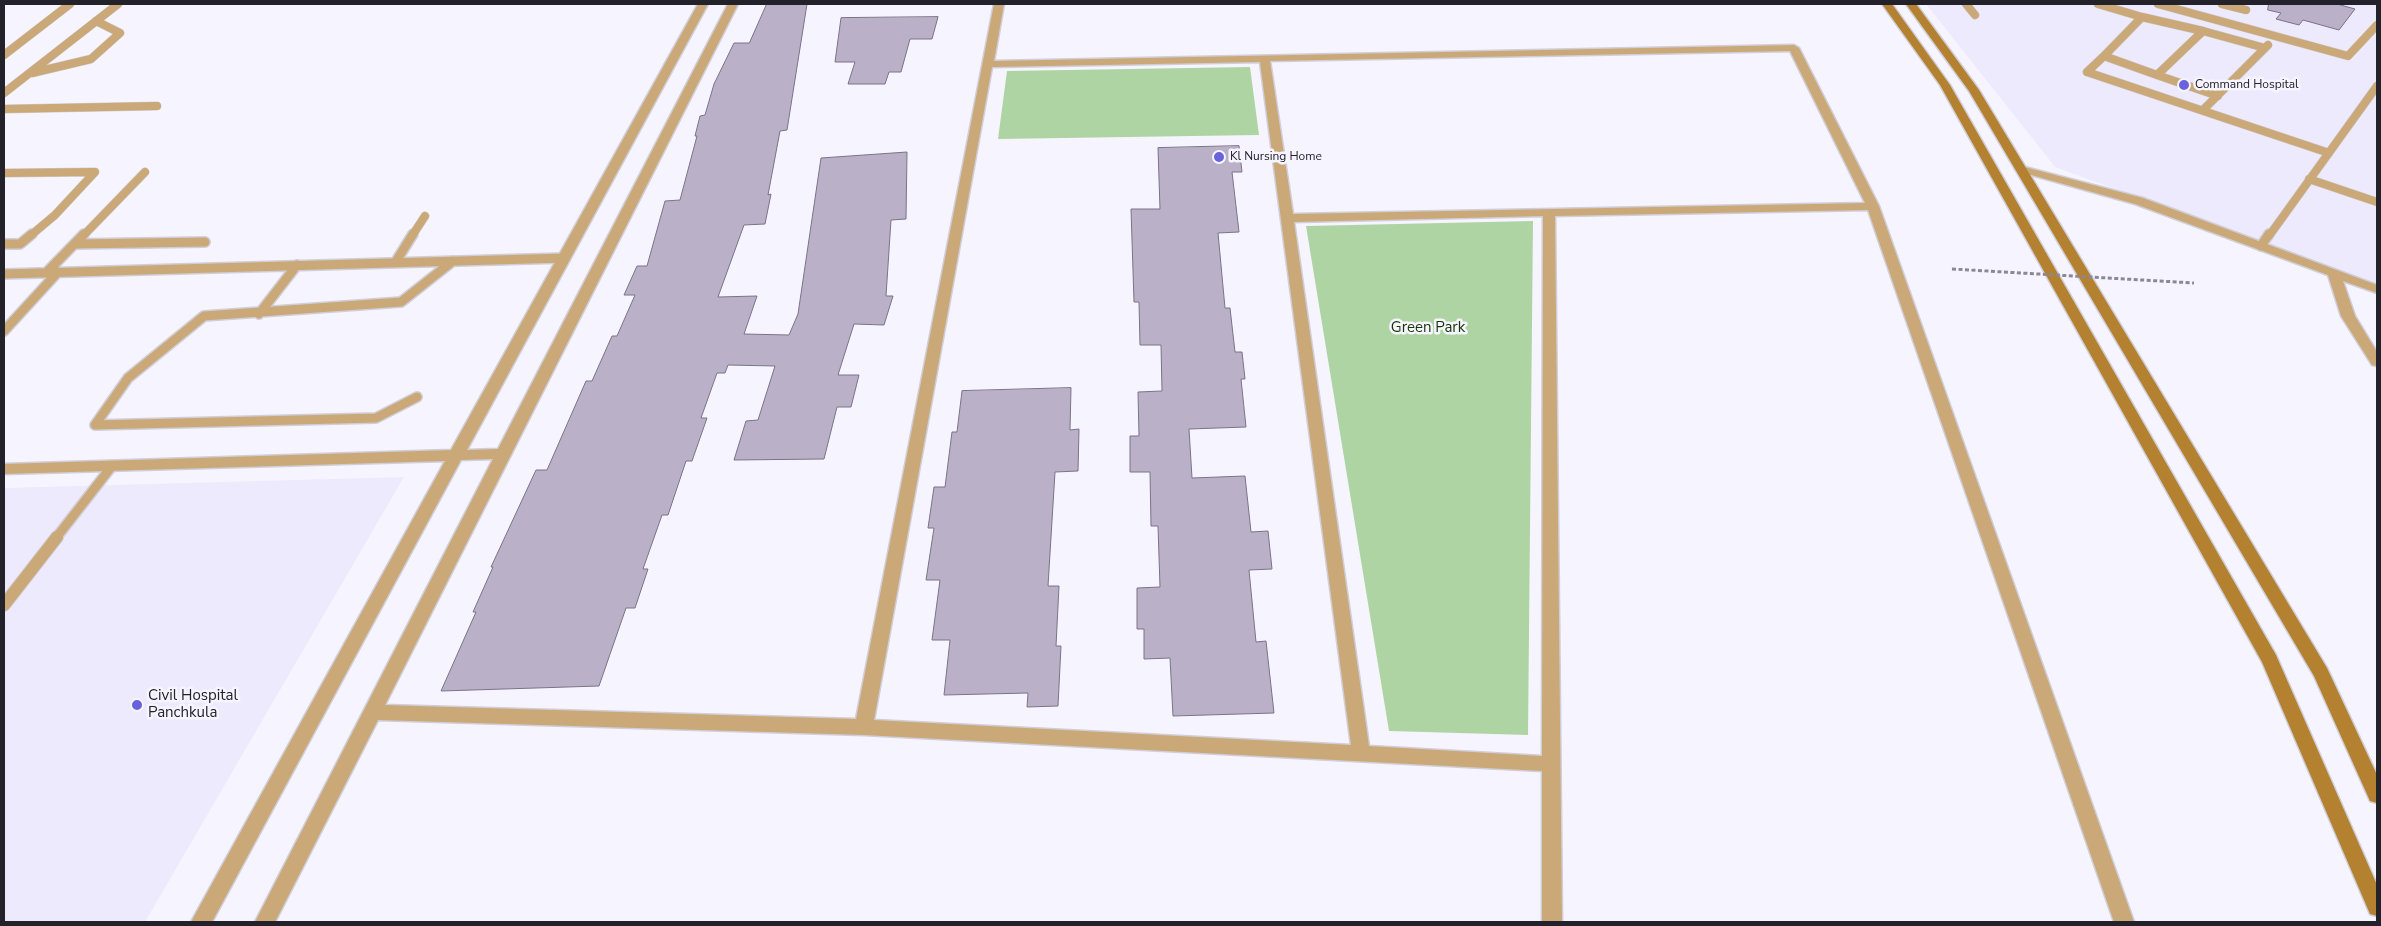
<!DOCTYPE html>
<html>
<head>
<meta charset="utf-8">
<style>
	body { margin:0 }
	#map { position:relative; width:2381px; height:926px; overflow:hidden; background:#f6f5ff; font-family:"Nunito Sans",sans-serif }
	canvas { display:block }
	.frame { position:absolute; inset:0; border:5px solid #23212a; pointer-events:none }
</style>
</head>
<body>
<div id="map">
<canvas width="2381" height="926"></canvas>
<div class="frame"></div>
</div>
<script>
const g = document.querySelector('canvas').getContext('2d');
g.lineJoin = 'round';
function fill(path, color) { g.fillStyle = color; g.fill(path, 'evenodd'); }
function trace(path, color, width, dash) { g.strokeStyle = color; g.lineWidth = width; g.lineCap = dash ? 'butt' : 'round'; g.setLineDash(dash || []); g.stroke(path); }
function label(font, color, halo, rows, align = 'center') {
  g.font = font + ' "Nunito Sans",sans-serif'; g.lineWidth = 5; g.setLineDash([]); g.textBaseline = 'middle'; g.strokeStyle = halo; g.fillStyle = color; for (const [text, x, y, turn = 0] of rows) {
    g.save(); g.translate(x, y); g.rotate((+turn || 0) * Math.PI / 180); g.textAlign = isNaN(turn) ? turn : align; if (halo) g.strokeText(text, 0, 0); g.fillText(text, 0, 0); g.restore();
  }
}
fill(new Path2D(`
	M1926,4h451v281l-322,-118z
	M404,477l-259,445h-141v-434z`), '#edeafd');
fill(new Path2D(`
	M1250,67l9,68 -261,4 9,-68z
	M1533,221l-5,514 -139,-4 -83,-505z`), '#afd4a3');
const building = new Path2D(`
	M767,4h40l-20,126 -7,1 -12,64 3,-1 -6,30 -21,1 -26,72 39,-1 -13,38 45,1 9,-21 23,-156 86,-6 -1,67 -15,1 -5,76h7l-9,29 -30,-1 -16,51h21l-8,32h-14l-13,52 -90,1 12,-39 12,-1 17,-54 -47,-1 -3,8h-8l-16,45h6l-15,43h-6l-18,54h-6l-19,54h5l-13,39h-9l-27,78 -158,5 35,-79h-3l20,-45h-2l45,-97h11l39,-89h6l20,-45h5l18,-41h-11l13,-29h10l18,-65 15,-1 17,-64h-2l5,-20 5,-1 9,-31 20,-41h15z
	M2269,4h68l18,5 -16,21 -36,-10 -4,5 -23,-6 5,-6 -13,-3z
	M938,17l-6,22h-22l-9,33h-12l-4,12h-37l7,-22h-20l6,-44z
	M1239,146l3,26h-10l7,60 -21,1 7,75h5l5,44h7l3,27h-4l5,48 -57,2 3,49 53,-2 6,56 17,-1 4,38 -23,1 7,72 10,-1 8,72 -101,3 -3,-58 -26,1v-30h-7v-41l23,-1 -2,-61h-7l-1,-54h-20v-36h9l-1,-44 24,-1 -1,-46h-21l-1,-43h-5l-3,-93h29l-2,-61z
	M1071,388l-1,42 9,-1 -1,42 -23,1 -7,114h11l-3,60h5l-3,60 -31,1 1,-14 -84,2 6,-55h-18l8,-60h-14l8,-52h-6l6,-41h11l7,-55h5l5,-41z`);
fill(building, '#bab1c8');
trace(building, '#7a7287', 1);
const serviceFar2 = new Path2D(`
	M1966,4l9,11
	M2098,4l44,13 -38,39 53,19
	M2158,4l190,52 29,-31
	M2222,4l24,6
	M2142,17l61,14
	M4,55l66,-51
	M2087,72l242,81
	M2087,72l17,-16
	M32,73l59,-14 29,-26 -24,-12
	M4,93l114,-89
	M2218,96l-61,-21 46,-44 62,17
	M4,109l153,-3
	M2204,109l64,-64
	M4,173l91,-1 -40,43 -25,21
	M2309,179l68,23
	M83,236l62,-64
	M412,236l13,-20
	M2269,236l108,-150`);
const serviceFar1 = new Path2D(`
	M4,244h16l12,-10
	M75,244l130,-2
	M2261,246l8,-12
	M395,263l18,-29
	M47,272l37,-38
	M4,274l560,-16
	M259,314l38,-49
	M4,331l54,-59
	M417,397l-41,21 -281,7 33,-47 76,-62 197,-14 52,-41
	M56,538l56,-72`);
const service = new Path2D(`
	M4,605l53,-68`);
const minor = new Path2D(`
	M698,4h10l-241,446 31,-1 230,-445h10l-353,701 471,14 138,-715h10l-10,57 800,-16 5,3 80,158 255,716h-20l-246,-712 -313,6 7,706h-20v-151l-678,-36 -486,-15 -103,202h-20l238,-463 -32,1 -249,462h-21l254,-461 -441,13v-10l447,-14zM1790,51l75,152 -572,11 -23,-153zM1260,62l91,683 -477,-25 118,-653zM1543,216l-1,540 -173,-10 -75,-524z
	M2021,166l122,32 234,87v8l-34,-12 12,35 22,36v14l-5,-1 -31,-49 -13,-41 -193,-71 -118,-33 -2,-2z`);
const secondary = new Path2D(`
	M1882,4h10l58,81 326,570 101,230v31l-7,-2 -108,-252 -322,-577z
	M1906,4h10l63,86 348,578 50,107v28l-7,-2 -56,-125 -345,-585z`);
trace(serviceFar2, '#d0cfd9', 9);
trace(serviceFar1, '#d0cfd9', 12);
trace(service, '#d0cfd9', 14);
trace(minor, '#d0cfd9', 3);
trace(secondary, '#d0cfd9', 3);
trace(serviceFar2, '#caa878', 8);
trace(serviceFar1, '#caa878', 9);
trace(service, '#caa878', 12);
fill(minor, '#caa878');
fill(secondary, '#b38130');
trace(new Path2D(`
	M1952,269l242,14`), '#8a8892', 3, [4, 2.5]);
for (const [x, y, r, color] of [
	[2184,85,6,"#6962dc"],
	[1219,157,6,"#6962dc"],
	[137,705,6,"#6962dc"]
]) { const dot = new Path2D(); dot.arc(x, y, r, 0, 2 * Math.PI); g.fillStyle = color; g.fill(dot); trace(dot, '#f6f5ff', 2); }
label('12px', '#23212a', '#f6f5ff', [
	["Command Hospital",2195,85],
	["Kl Nursing Home",1230,157]
], 'left');
label('15px', '#153506', '#f6f5ff', [
	["Green Park",1428,328]
]);
label('15px', '#23212a', '#f6f5ff', [
	["Civil Hospital",148,696],
	["Panchkula",148,713]
], 'left');
</script>
</body>
</html>
